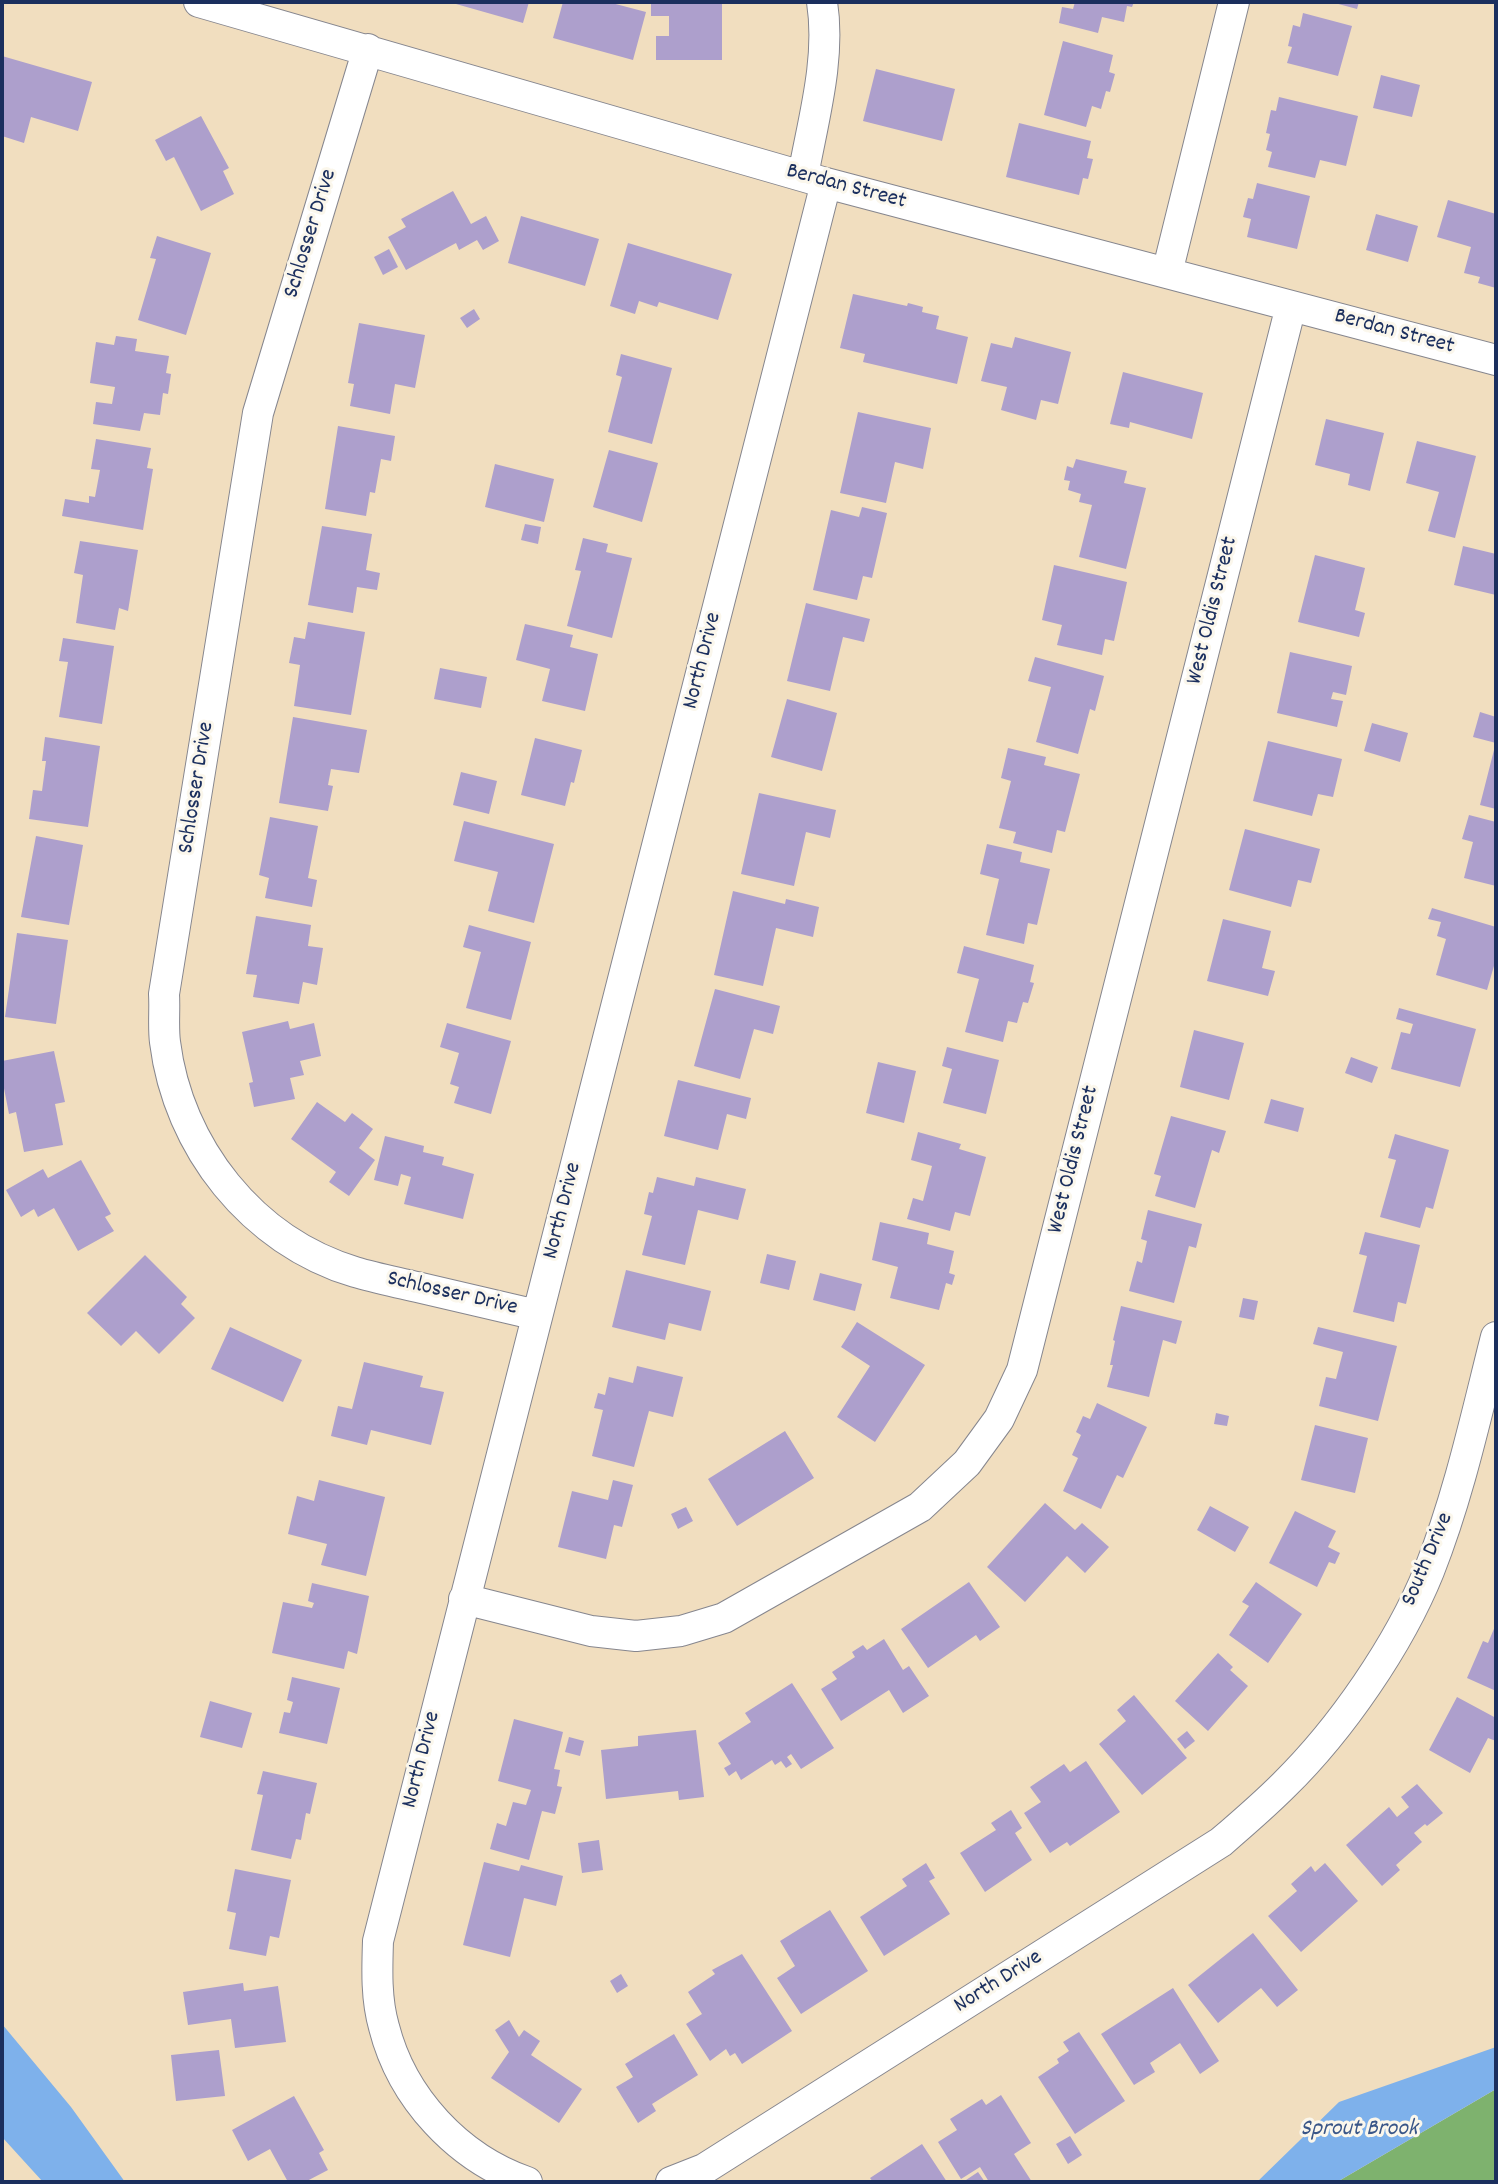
<!DOCTYPE html>
<html>
<head>
<meta charset="utf-8">
<style>
	body { margin:0 }
	#map { position:relative; width:1498px; height:2184px; overflow:hidden; background:#f1debf; font-family:Dekko,sans-serif }
	canvas { display:block }
	.frame { position:absolute; inset:0; border:4px solid #1b2f5e; pointer-events:none }
</style>
</head>
<body>
<div id="map">
<canvas width="1498" height="2184"></canvas>
<div class="frame"></div>
</div>
<script>
const g = document.querySelector('canvas').getContext('2d');
g.lineJoin = 'round';
function fill(path, color) { g.fillStyle = color; g.fill(path, 'evenodd'); }
function trace(path, color, width, dash) { g.strokeStyle = color; g.lineWidth = width; g.lineCap = dash ? 'butt' : 'round'; g.setLineDash(dash || []); g.stroke(path); }
function label(font, color, halo, rows, align = 'center') {
  g.font = font + ' Dekko,sans-serif'; g.lineWidth = 6; g.setLineDash([]); g.textBaseline = 'middle'; g.strokeStyle = halo; g.fillStyle = color; for (const [text, x, y, turn = 0] of rows) {
    g.save(); g.translate(x, y); g.rotate((+turn || 0) * Math.PI / 180); g.textAlign = isNaN(turn) ? turn : align; if (halo) g.strokeText(text, 0, 0); g.fillText(text, 0, 0); g.restore();
  }
}
fill(new Path2D(`
	M1496,2089v93h-159z`), '#7eb26e');
fill(new Path2D(`
	M2,2024l69,83 54,75h-82l-41,-45z
	M1496,2047v42l-159,93h-80l82,-80z`), '#7eb1eb');
fill(new Path2D(`
	M449,2h80l-6,21z
	M563,2h45l38,10 -13,48 -80,-22z
	M651,2h71v58h-66v-24h13v-20h-18z
	M1075,2h59l-2,5 -5,-1 -3,16 -22,-5 -4,16 -39,-10 3,-16 11,2z
	M1331,2h28l-2,7z
	M1303,13l49,13 -14,50 -51,-13 5,-16 -4,-1 5,-21 7,2z
	M1063,41l50,14 -4,17 6,2 -5,18 -4,-1 -5,18 -9,-3 -6,21 -42,-12z
	M2,56l90,26 -14,49 -47,-14 -7,26 -22,-7z
	M876,69l79,20 -13,52 -79,-20z
	M1381,75l39,10 -8,32 -39,-9z
	M1279,97l79,19 -12,50 -26,-6 -5,18 -47,-11 4,-15 -6,-2 4,-16 -4,-1 5,-23 5,1z
	M201,116l28,52 -6,3 11,23 -33,17 -27,-54 -8,4 -11,-21z
	M1019,123l72,18 -4,17 6,1 -5,20 -5,-1 -4,17 -73,-18z
	M1257,183l53,13 -13,53 -50,-12 4,-18 -8,-2 5,-19 5,1z
	M453,191l18,33 15,-8 13,25 -16,9 -6,-10 -18,10 -3,-7 -50,27 -18,-33 18,-10 -5,-8z
	M1448,200l48,14v74l-18,-5 2,-6 -16,-4 7,-26 -34,-10z
	M1376,214l42,12 -10,36 -42,-12z
	M521,216l78,23 -14,47 -77,-23z
	M157,236l54,17 -25,82 -48,-15 18,-61 -6,-1z
	M628,243l104,31 -14,46 -59,-18 -2,5 -18,-6 -4,13 -25,-8z
	M389,249l9,18 -15,8 -9,-18z
	M853,294l54,12 1,-3 15,4 -1,5 17,4 -3,13 32,8 -11,47 -94,-22 2,-8 -25,-6z
	M474,309l6,10 -13,9 -7,-10z
	M359,323l66,12 -10,53 -20,-4 -5,30 -40,-8 4,-22 -6,-1z
	M116,336l21,3 -2,12 34,5 -3,17 5,1 -3,20 -5,-1 -3,22 -16,-2 -4,18 -47,-7 3,-22 16,2 3,-17 -25,-4 6,-41 18,3z
	M1015,337l56,15 -13,52 -17,-4 -5,20 -35,-10 6,-23 -26,-6 10,-38 21,5z
	M621,354l51,14 -20,76 -44,-12 14,-55 -6,-2z
	M1123,372l80,21 -11,46 -62,-17 -1,6 -19,-4z
	M858,412l73,16 -8,41 -28,-7 -9,41 -46,-10z
	M1326,419l58,14 -14,58 -22,-6 2,-11 -35,-9z
	M338,426l57,10 -4,25 -10,-2 -6,34 -5,-1 -4,24 -41,-7z
	M96,439l55,9 -4,20 6,1 -10,61 -81,-14 3,-17 24,4v-7l6,1 5,-27 -9,-1z
	M1417,441l59,15 -21,82 -27,-7 11,-39 -33,-9z
	M609,450l49,13 -16,59 -49,-15z
	M1076,459l51,12 -3,12 22,5 -20,81 -47,-12 13,-52 -13,-3 2,-8 -13,-4 2,-9 -6,-1 3,-14 6,2z
	M495,464l59,15 -10,43 -59,-15z
	M862,507l25,6 -15,65 -9,-2 -6,24 -44,-10 18,-80 28,7z
	M525,524l16,3 -3,17 -17,-4z
	M322,526l50,8 -6,36 14,3 -3,17 -20,-3 -4,26 -45,-8z
	M583,538l25,6 -2,8 26,6 -20,80 -45,-12 14,-55 -6,-1z
	M80,541l58,9 -10,61 -9,-3 -4,22 -39,-7 7,-48 -9,-2z
	M1463,546l33,8v41l-42,-10z
	M1315,555l50,13 -10,42 10,3 -6,24 -61,-15z
	M1054,565l73,17 -13,59 -9,-2 -3,16 -45,-10 5,-20 -20,-5z
	M806,603l64,16 -6,23 -21,-5 -13,54 -43,-10z
	M308,622l57,10 -14,83 -57,-9 6,-41 -11,-2 5,-26 11,2z
	M525,624l48,11 -3,12 28,7 -13,57 -43,-10 8,-32 -34,-9z
	M63,638l51,8 -12,78 -43,-7 9,-55 -9,-1z
	M1290,652l62,14 -6,29 -13,-3 -2,7 12,2 -6,26 -60,-14z
	M1035,657l69,19 -9,35 -5,-2 -12,45 -42,-12 15,-55 -23,-6z
	M440,668l47,9 -6,31 -47,-9z
	M787,699l50,14 -15,58 -51,-14z
	M1480,712l16,5v26l-23,-6z
	M293,717l74,13 -8,43 -28,-4 -3,16 5,1 -5,25 -49,-8z
	M1372,723l36,10 -8,29 -36,-11z
	M45,737l55,9 -12,81 -59,-8 4,-29 9,1 4,-30h-4z
	M535,738l47,12 -8,33 -3,-1 -6,24 -44,-11z
	M1268,741l74,18 -9,38 -15,-3 -6,22 -59,-15z
	M1495,746h1v63l-16,-4z
	M1008,748l38,9 -2,8 36,9 -15,58 -8,-2 -5,23 -39,-10 3,-11 -17,-4 12,-47 -10,-3z
	M461,772l36,9 -8,33 -36,-9z
	M759,793l77,17 -6,28 -24,-6 -12,54 -53,-12z
	M1469,815l27,7v64l-32,-8 9,-36 -11,-3z
	M270,817l48,9 -10,52 9,2 -5,27 -47,-9 4,-20 -10,-3z
	M464,821l90,23 -20,79 -46,-12 10,-39 -44,-11z
	M1245,829l75,20 -9,34 -13,-3 -7,27 -62,-17z
	M36,836l47,9 -14,80 -48,-8z
	M987,844l35,8 -2,10 30,7 -13,56 -9,-2 -4,21 -38,-9 13,-56 -19,-5z
	M733,891l52,13 1,-5 33,8 -6,30 -37,-9 -13,58 -49,-11z
	M1432,908l64,19v32l-9,31 -51,-15 10,-36 -9,-3 4,-14 -13,-3z
	M256,916l55,9 -3,21 15,2 -6,37 -14,-3 -4,22 -46,-7 4,-22 -11,-1z
	M1223,919l48,12 -9,37 13,3 -7,25 -61,-15z
	M469,925l62,17 -20,78 -45,-12 15,-56 -18,-5z
	M17,933l51,7 -12,84 -51,-7z
	M964,946l70,19 -4,17 4,1 -6,20 -5,-1 -6,21 -9,-2 -5,21 -38,-10 14,-53 -22,-6z
	M715,989l65,17 -7,28 -19,-5 -14,50 -46,-13z
	M1399,1008l77,21 -16,58 -69,-18 10,-37 9,2 3,-10 -17,-5z
	M288,1021l2,8 24,-6 7,33 -21,5 4,14 -14,3 5,21 -41,8 -5,-24 4,-1 -11,-50z
	M447,1023l64,18 -20,73 -37,-11 5,-16 -9,-3 9,-31 -19,-6z
	M1194,1030l50,13 -15,57 -49,-13z
	M947,1047l52,13 -13,54 -43,-11 9,-34 -10,-3z
	M54,1051l11,51 -10,2 8,41 -39,7 -8,-40 -7,2 -7,-36v-17z
	M1351,1057l27,10 -6,16 -27,-10z
	M878,1062l38,9 -12,52 -38,-10z
	M678,1080l73,18 -5,21 -19,-5 -9,36 -54,-14z
	M1271,1099l33,9 -6,24 -34,-9z
	M317,1102l28,20 7,-9 21,16 -14,19 16,12 -26,36 -20,-14 7,-10 -45,-33z
	M1171,1116l55,15 -7,22 -7,-3 -17,58 -40,-12 6,-20 -7,-2z
	M918,1132l43,12 -2,5 27,8 -16,59 -15,-4 -5,19 -43,-12 6,-21 10,3 9,-35 -21,-6z
	M1395,1134l54,16 -16,59 -7,-2 -6,21 -40,-11 16,-57 -8,-2z
	M385,1136l39,10 -1,6 21,5 -2,8 32,9 -11,45 -59,-15 7,-27 -10,-3 -3,12 -24,-6z
	M81,1160l30,54 -6,3 9,14 -36,20 -24,-43 -16,9 -4,-8 -13,8 -15,-27 37,-21 5,9z
	M657,1177l37,9 2,-9 50,12 -8,31 -40,-10 -13,55 -43,-10 10,-39 -8,-2 5,-22 4,1z
	M1148,1210l54,14 -6,24 -7,-2 -15,57 -45,-12 8,-30 5,2 5,-22 -6,-2z
	M880,1222l49,11 -2,11 27,7 -5,22 6,2 -3,10 -6,-2 -7,27 -49,-12 8,-31 -26,-7z
	M1365,1232l55,13 -14,59 -8,-2 -4,20 -41,-10 14,-56 -8,-2z
	M767,1254l29,7 -7,29 -29,-7z
	M145,1255l42,42 -6,7 14,14 -36,36 -23,-23 -15,15 -34,-33z
	M626,1270l85,21 -10,40 -32,-8 -4,17 -53,-13z
	M820,1273l42,11 -7,27 -42,-11z
	M1243,1298l15,3 -4,19 -15,-3z
	M1121,1306l61,15 -6,23 -13,-4 -14,57 -42,-10 6,-22h-3l5,-24 -2,-1z
	M857,1322l68,43 -50,77 -38,-25 33,-51 -29,-19z
	M230,1327l72,33 -19,42 -72,-33z
	M1318,1327l79,19 -19,75 -59,-15 7,-29 10,2 7,-27 -30,-8z
	M364,1362l59,14 -3,11 24,5 -13,53 -60,-15 -4,15 -36,-9 7,-30 14,3z
	M637,1366l46,11 -10,40 -24,-6 -15,56 -42,-11 11,-46 -9,-2 4,-15 7,2 4,-18 24,6z
	M1097,1403l50,24 -24,51 -6,-3 -16,34 -38,-18 15,-33 -6,-3 9,-20 -5,-3 7,-16 7,3z
	M1216,1413l13,3 -2,10 -13,-2z
	M1315,1425l53,13 -13,55 -54,-13z
	M785,1431l29,47 -77,48 -29,-47z
	M319,1480l66,17 -19,79 -45,-11 6,-21 -39,-10 9,-38 17,5z
	M613,1480l20,5 -11,42 -8,-2 -8,34 -48,-12 14,-56 36,9z
	M1045,1503l30,27 7,-7 27,24 -24,26 -18,-17 -42,46 -38,-35z
	M1210,1506l39,21 -14,25 -38,-22z
	M686,1507l7,14 -15,8 -7,-15z
	M1295,1511l41,20 -8,16 12,6 -5,11 -6,-2 -12,25 -48,-24z
	M969,1582l31,45 -20,14 -4,-6 -48,33 -27,-39z
	M1256,1582l46,32 -34,49 -39,-28 20,-29 -7,-4z
	M312,1583l57,13 -12,58 -9,-3 -4,18 -72,-16 11,-51 29,6 2,-5 -6,-2z
	M1496,1624v67l-29,-13 16,-37 5,2z
	M884,1639l19,31 6,-4 20,30 -26,17 -14,-23 -48,31 -20,-32 16,-10 -5,-7 23,-15 -3,-5 11,-7 4,5z
	M1218,1653l15,14 -3,3 18,16 -40,45 -33,-30z
	M292,1677l48,11 -13,56 -48,-11 5,-21 6,1 3,-11 -6,-2z
	M792,1683l42,65 -33,21 -10,-15 -4,3 5,7 -6,4 -5,-7 -6,4 -3,-5 -31,20 -5,-9 -7,5 -5,-8 7,-4 -13,-21 33,-21 -6,-9z
	M1134,1695l53,63 -45,37 -43,-51 27,-23 -9,-11z
	M1457,1697l39,21v23l-8,-3 -18,35 -41,-23z
	M210,1701l42,12 -10,35 -42,-11z
	M514,1719l49,13 -9,37 6,1 -3,16 5,1 -7,27 -13,-3 -13,49 -39,-11 7,-26 9,3 7,-24 13,3 5,-15 -33,-9z
	M696,1730l8,67 -25,3 -1,-9 -72,8 -5,-49 37,-4v-10z
	M1187,1731l8,10 -10,8 -8,-10z
	M569,1737l15,4 -4,15 -15,-4z
	M1086,1761l34,51 -50,34 -3,-4 -17,11 -26,-40 17,-11 -11,-15 34,-23 6,8z
	M263,1771l54,12 -7,31 -4,-1 -5,27 -5,-1 -5,20 -40,-9 12,-55 -6,-1z
	M1417,1784l26,29 -16,13 -2,-2 -11,9 8,9 -26,23 4,5 -18,16 -36,-41 43,-38 8,10 12,-10 -8,-10z
	M1011,1810l11,18 -7,5 17,27 -47,32 -25,-39 36,-23 -5,-7z
	M599,1840l4,30 -21,3 -4,-30z
	M484,1862l35,9 2,-6 42,11 -7,30 -32,-8 -14,59 -47,-12z
	M926,1863l9,15 -6,3 21,33 -66,42 -24,-39 47,-31 -5,-7z
	M1325,1863l33,38 -57,51 -33,-36 29,-25 -6,-7 20,-18 4,6z
	M235,1869l56,11 -12,58 -9,-2 -4,20 -37,-7 7,-36 -9,-2z
	M830,1910l38,61 -67,43 -24,-36 18,-12 -15,-25z
	M1253,1933l45,57 -21,17 -16,-19 -43,35 -30,-38z
	M742,1954l50,77 -50,33 -7,-11 -5,3 -4,-7 -16,12 -24,-37 16,-10 -14,-22 27,-18 -3,-4z
	M621,1974l7,12 -11,7 -7,-12z
	M243,1983l1,8 34,-5 8,56 -51,6 -4,-29 -43,6 -5,-33z
	M1173,1988l46,73 -19,13 -20,-31 -30,20 5,9 -21,13 -33,-51z
	M509,2020l10,17 5,-7 16,11 -9,14 51,34 -23,34 -68,-45 18,-26 -14,-22z
	M1079,2032l46,69 -50,33 -37,-57 21,-14 -2,-4 12,-8 -6,-9z
	M674,2034l24,41 -46,29 4,7 -18,12 -22,-36 17,-10 -8,-13z
	M219,2050l6,46 -49,5 -5,-46z
	M1001,2095l30,48 -17,11 18,28h-43l-9,-15 -19,12 -23,-37 19,-12 -7,-11 32,-20 4,6z
	M294,2096l30,54 -5,3 9,17 -23,12h-17l-18,-33 -22,12 -16,-31z
	M1070,2136l12,19 -14,9 -12,-20z
	M922,2144l25,38h-74l-3,-4z
	M978,2172l7,10h-22z`), '#ad9fcc');
const street = new Path2D(`
	M199,2l627,181 670,177
	M368,49l-110,364 -94,581c1,15 -1,32 1,48 13,105 87,199 190,230 20,6 41,10 62,15 40,9 80,19 120,28
	M803,176c10,-56 28,-117 19,-174
	M1167,273l67,-271
	M464,1599l127,32 45,5 45,-5 43,-13 196,-111 47,-44 32,-44 23,-49 269,-1064
	M527,2182c-69,-24 -125,-84 -143,-155 -8,-28 -7,-57 -6,-86l448,-1758
	M671,2182l33,-13 517,-327c21,-18 43,-37 63,-57 57,-56 115,-140 145,-214 30,-76 47,-155 67,-234`);
trace(street, '#86868e', 32);
trace(street, '#fff', 30);
label('23px', '#1b2f5e', '#fbf7ec', [
	["Berdan Street",846,188,15],
	["Schlosser Drive",312,234,-73],
	["Berdan Street",1394,333,15],
	["West Oldis Street",1214,611,-76],
	["North Drive",704,661,-76],
	["Schlosser Drive",198,788,-81],
	["West Oldis Street",1075,1160,-76],
	["North Drive",564,1211,-76],
	["Schlosser Drive",452,1295,13],
	["South Drive",1429,1560,-67],
	["North Drive",423,1760,-76],
	["North Drive",999,1983,-32]
]);
label('italic 24px', '#395688', '#fbf7ec', [
	["Sprout Brook",1359,2131]
]);
</script>
</body>
</html>
